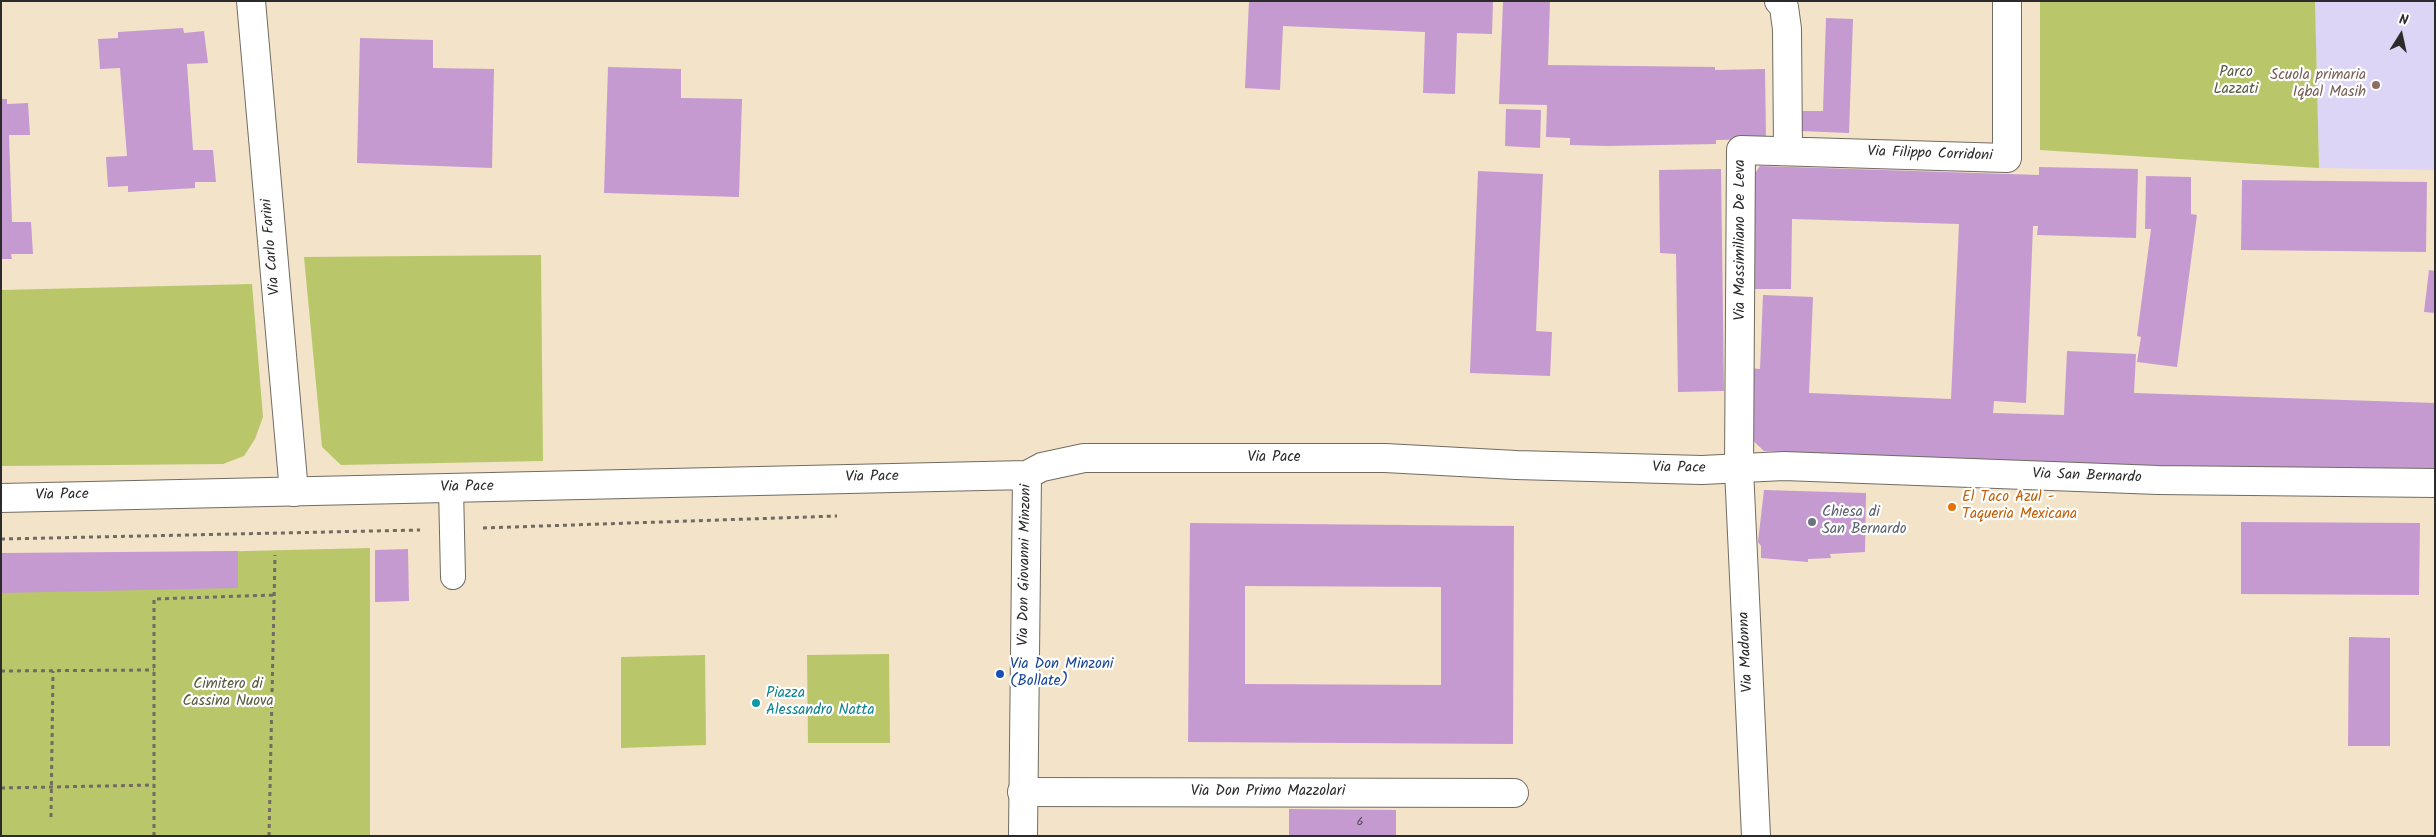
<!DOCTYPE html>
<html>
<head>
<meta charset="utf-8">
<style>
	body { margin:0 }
	#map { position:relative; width:2436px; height:837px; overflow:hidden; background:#f3e3c8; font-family:Kalam,sans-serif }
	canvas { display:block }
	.frame { position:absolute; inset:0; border:2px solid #2b2b2b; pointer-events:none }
	.north { position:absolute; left:2376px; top:10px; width:50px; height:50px; -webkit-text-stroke:4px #fff; paint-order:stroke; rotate:10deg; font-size:14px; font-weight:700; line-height:20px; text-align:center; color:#2b2b2b }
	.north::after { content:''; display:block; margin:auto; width:18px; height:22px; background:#2b2b2b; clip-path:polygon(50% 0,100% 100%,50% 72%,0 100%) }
</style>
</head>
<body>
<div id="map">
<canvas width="2436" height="837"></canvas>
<div class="frame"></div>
<div class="north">N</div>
</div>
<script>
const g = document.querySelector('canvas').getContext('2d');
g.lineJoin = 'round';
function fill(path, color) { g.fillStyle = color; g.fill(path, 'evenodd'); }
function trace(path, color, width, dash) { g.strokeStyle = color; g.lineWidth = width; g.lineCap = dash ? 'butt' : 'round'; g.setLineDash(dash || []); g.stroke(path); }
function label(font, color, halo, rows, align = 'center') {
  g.font = font + ' Kalam,sans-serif'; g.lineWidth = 4.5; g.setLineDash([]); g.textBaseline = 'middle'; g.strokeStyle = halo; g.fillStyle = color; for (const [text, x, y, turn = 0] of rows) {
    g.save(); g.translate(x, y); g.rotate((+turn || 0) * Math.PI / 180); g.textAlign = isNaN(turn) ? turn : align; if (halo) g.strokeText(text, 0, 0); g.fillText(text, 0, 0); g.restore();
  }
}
fill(new Path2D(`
	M2315,1h120v169l-116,-2z`), '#ddd5f6');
fill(new Path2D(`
	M2040,1h275l4,167 -279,-18z
	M541,255l2,206 -202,4 -19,-18 -18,-190z
	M252,284l11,133 -8,22 -11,17 -21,8 -222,2v-176z
	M370,548v288h-369v-279z
	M889,654l1,89h-82l-1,-88z
	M705,655l1,90 -85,3v-91z`), '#b9c76a');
fill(new Path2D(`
	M1249,1h244l-1,33 -35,-1 -2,61 -32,-1 2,-61 -142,-6 -3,64 -35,-2z
	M1503,1h47l-2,64 167,2v3l50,-1 1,70 -50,1v4l-110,2 -36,-1v-7l-24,-1 1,-32 -48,-1z
	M1826,18l27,1 -4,114 -48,-2 1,-20h21z
	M183,28l1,5 20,-2 4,32 -21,1 6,86h20l3,32h-21v6l-67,4v-6l-20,1 -2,-30 21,-1 -7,-88 -20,1 -2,-30 20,-1v-6z
	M360,38l73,2v28l61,1 -2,99 -135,-5z
	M608,67l73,2v29l61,1 -3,98 -135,-4z
	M1,99h6v5l21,-1 2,32h-21l3,87h19l2,32h-22l1,5h-11z
	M1506,109l35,1 -1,38 -35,-2z
	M1760,166l279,9v-8l99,2 -2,69 -99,-3 1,-9h-5l-7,177 -32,-2 -1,12 71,2 3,-64 69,3 -2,39 301,10v74l-671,-26 -18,-17 2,-66 12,1 3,-74 50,2 -4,96 142,6 8,-175 -167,-5 -1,70h-46l2,-104z
	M1721,169l3,222 -46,1 -2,-138 -16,-1 -1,-83z
	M1478,171l65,3 -7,157 16,1 -2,44 -80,-3z
	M2146,176l45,1v37l6,1 -20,152 -40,-5 4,-25 -4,-1 14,-107h-6z
	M2242,180l185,2 -1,70 -185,-2z
	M2429,270l6,1v42l-11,-1z
	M1764,490l102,3 -1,59 -35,2 1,4 -23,1v3l-47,-4v-12l-3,-4z
	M2241,522l179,1 -1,72 -178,-1z
	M1190,523l324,3 -1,218 -325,-2zM1245,586l196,1v98l-196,-1z
	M408,549l1,52 -34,1v-52z
	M238,551v37l-237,5v-40z
	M2349,637l41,1v108h-42z
	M1289,809l107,1v26h-107z`), '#c59ad1');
const service = new Path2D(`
	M451,488l2,89`);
const pedestrian = new Path2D(`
	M1739,469l17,367
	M1022,792l492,1`);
const minor = new Path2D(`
	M251,1l43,491
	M1779,1l5,6 3,22 1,121
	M1739,469l2,-319 266,8v-157`);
const tertiary = new Path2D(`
	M1,498l1026,-23 15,-8 42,-9h301l131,7 186,5 82,-4 374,14 277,3
	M1023,836l4,-361`);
trace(service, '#716b62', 26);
trace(pedestrian, '#716b62', 30);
trace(minor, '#716b62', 30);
trace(tertiary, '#716b62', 30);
trace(new Path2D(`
	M483,528l354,-12
	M1,539l419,-9
	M1,671l153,-1
	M1,788l153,-3
	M51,817l2,-146
	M154,836v-237l119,-4
	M269,836l6,-281`), '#716b62', 3, [4, 4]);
trace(service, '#fff', 24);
trace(pedestrian, '#fff', 28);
trace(minor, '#fff', 28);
trace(tertiary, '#fff', 28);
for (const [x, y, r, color] of [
	[2376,85,5,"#8d6e63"],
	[1952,507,5,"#e8710a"],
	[1812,522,5,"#6b7280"],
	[1000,674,5,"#1a4fb4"],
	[756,703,5,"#0f9aa8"]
]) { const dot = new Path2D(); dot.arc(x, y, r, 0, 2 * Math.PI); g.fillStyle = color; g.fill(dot); trace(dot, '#fff', 2); }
label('12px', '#524754', null, [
	["6",1360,823]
]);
label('15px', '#565a3e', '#fff', [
	["Parco",2236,73],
	["Lazzati",2236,90],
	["Cimitero di",228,685],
	["Cassina Nuova",228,702]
]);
label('15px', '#785e54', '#fff', [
	["Scuola primaria",2366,76],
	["Iqbal Masih",2366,93]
], 'right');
label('15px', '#2b2b2b', '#fff', [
	["Via Filippo Corridoni",1930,155,2],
	["Via Massimiliano De Leva",1741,240,-90],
	["Via Carlo Farini",272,247,-95],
	["Via Pace",1274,458],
	["Via Pace",1679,469,1],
	["Via San Bernardo",2087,477,2],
	["Via Pace",872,478,-1],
	["Via Pace",467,488,-1],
	["Via Pace",62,496,-1],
	["Via Don Giovanni Minzoni",1026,565,-89],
	["Via Madonna",1747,652,-93],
	["Via Don Primo Mazzolari",1268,792]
]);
label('15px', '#c56008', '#fff', [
	["El Taco Azul -",1962,498],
	["Taqueria Mexicana",1962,515]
], 'left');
label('15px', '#5b616d', '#fff', [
	["Chiesa di",1822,513],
	["San Bernardo",1822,530]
], 'left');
label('15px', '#164399', '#fff', [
	["Via Don Minzoni",1010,665],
	["(Bollate)",1010,682]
], 'left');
label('15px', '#0d838f', '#fff', [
	["Piazza",766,694],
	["Alessandro Natta",766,711]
], 'left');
</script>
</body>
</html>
